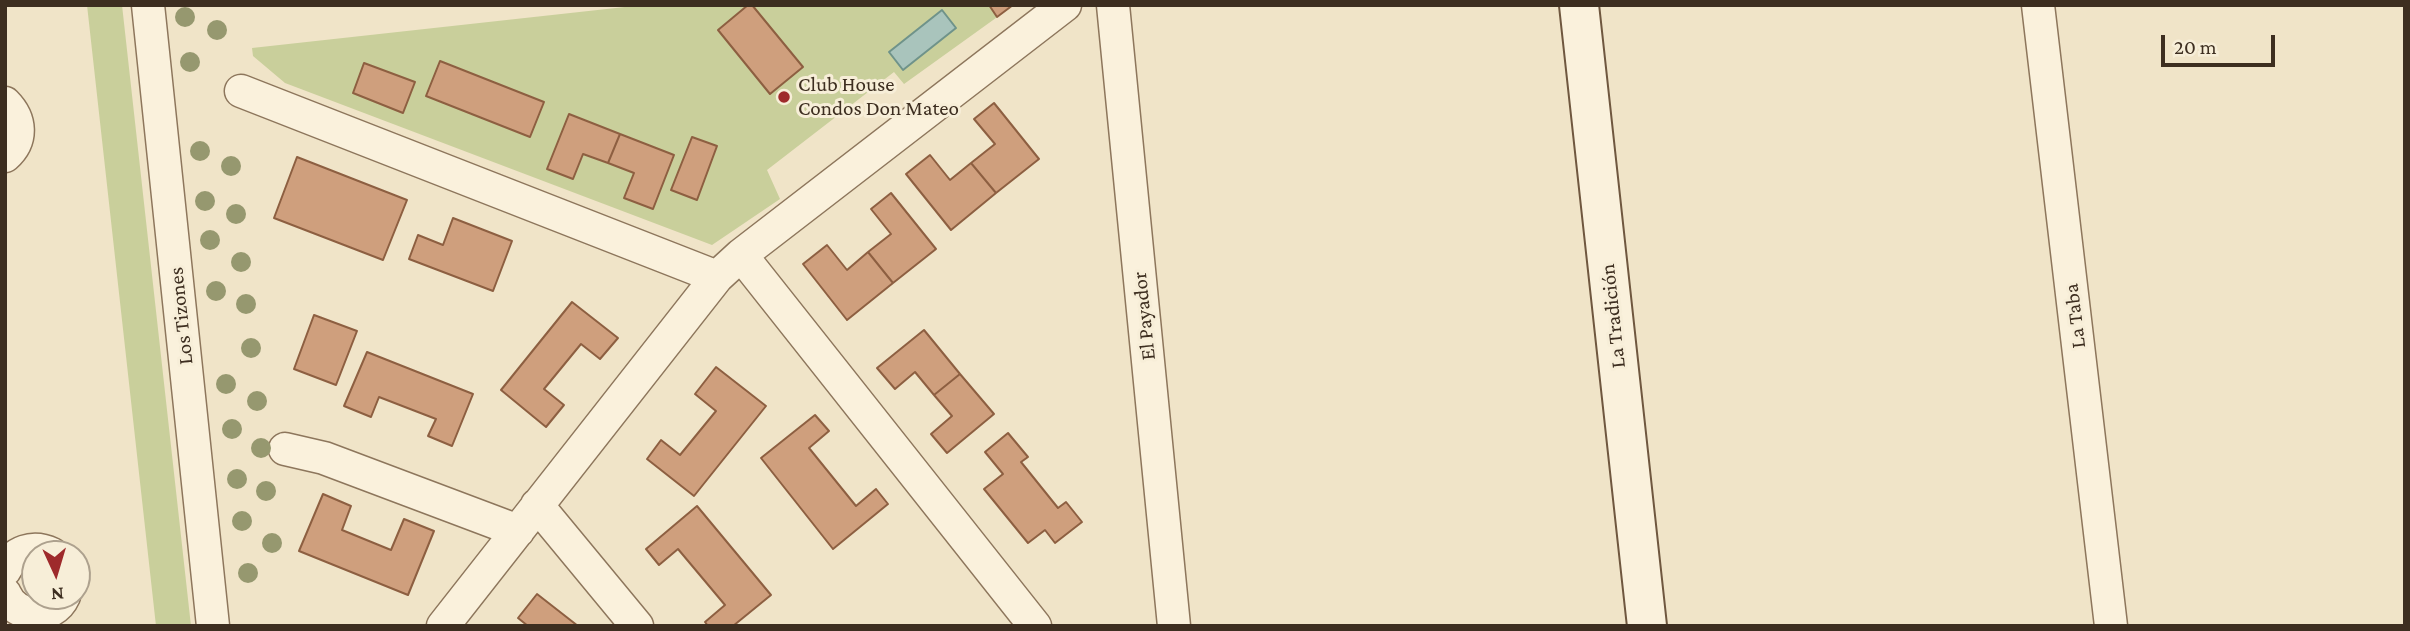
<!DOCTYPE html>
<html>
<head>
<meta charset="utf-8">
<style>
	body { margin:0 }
	#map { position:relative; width:2410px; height:631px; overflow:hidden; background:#f0e4c8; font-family:"Crimson Pro",serif }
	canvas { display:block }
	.frame { position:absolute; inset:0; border:7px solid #3d2e20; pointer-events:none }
	.north { position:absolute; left:21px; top:540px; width:70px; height:70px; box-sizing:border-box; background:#f7eed8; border:2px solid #ada18e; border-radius:50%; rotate:176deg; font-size:19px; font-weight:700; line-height:28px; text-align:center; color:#3d2e20 }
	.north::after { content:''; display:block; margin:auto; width:24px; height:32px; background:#9e2a2b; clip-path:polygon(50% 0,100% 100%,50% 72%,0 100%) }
	.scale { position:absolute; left:2161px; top:35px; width:114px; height:32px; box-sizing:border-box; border:4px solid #3d2e20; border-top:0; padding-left:9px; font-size:21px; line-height:24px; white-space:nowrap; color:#3d2e20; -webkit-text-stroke:5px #f7eed8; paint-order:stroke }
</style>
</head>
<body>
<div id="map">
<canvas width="2410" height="631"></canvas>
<div class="frame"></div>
<div class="north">N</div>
<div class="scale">20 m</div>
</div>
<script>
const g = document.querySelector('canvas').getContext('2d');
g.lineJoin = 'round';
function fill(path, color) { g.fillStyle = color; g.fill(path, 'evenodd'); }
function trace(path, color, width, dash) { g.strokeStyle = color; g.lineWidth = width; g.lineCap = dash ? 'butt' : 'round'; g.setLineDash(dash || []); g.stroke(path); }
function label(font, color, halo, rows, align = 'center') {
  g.font = font + ' "Crimson Pro",serif'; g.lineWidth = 6; g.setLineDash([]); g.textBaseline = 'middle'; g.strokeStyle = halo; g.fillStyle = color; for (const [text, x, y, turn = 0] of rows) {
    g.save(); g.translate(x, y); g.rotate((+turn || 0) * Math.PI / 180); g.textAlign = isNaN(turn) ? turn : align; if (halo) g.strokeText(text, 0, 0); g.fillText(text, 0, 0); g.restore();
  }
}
fill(new Path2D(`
	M87,5h35l69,621h-35z
	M643,5h371l-110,79 -10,-12 -127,98 13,29 -68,46 -427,-162 -32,-27 -1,-8z`), '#c9cf9b');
const water = new Path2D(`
	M942,10l14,18 -53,42 -14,-18z`);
fill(water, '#a9c4bc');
trace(water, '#6f938a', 2);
const building = new Path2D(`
	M748,5h4l51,62 -33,27 -52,-64z
	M989,5h24l-16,12z
	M440,61l104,41 -14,35 -104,-41z
	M364,63l51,19 -12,31 -50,-20z
	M994,103l45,56 -43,34 -25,-30 24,-19 -21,-25z
	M569,114l51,20 -12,29 -25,-9 -10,25 -26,-10z
	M620,134l54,21 -21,54 -29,-11 10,-25 -26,-10z
	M692,137l25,9 -20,54 -26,-10z
	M930,155l20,25 21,-17 25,30 -45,37 -45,-56z
	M297,157l110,43 -24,60 -109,-42z
	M891,193l45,56 -43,34 -25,-31 23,-18 -20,-25z
	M453,218l59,23 -19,50 -84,-32 9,-24 25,10z
	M827,245l20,25 21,-18 25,31 -46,37 -44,-56z
	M572,302l46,36 -18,21 -19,-15 -37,45 20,16 -18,22 -45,-37z
	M314,315l43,16 -21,54 -42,-16z
	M924,330l36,44 -26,21 -19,-23 -20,17 -18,-21z
	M367,352l106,42 -21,52 -24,-10 8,-17 -57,-22 -8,20 -27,-11z
	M716,367l50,39 -72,90 -47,-37 14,-19 19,15 36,-44 -21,-17z
	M960,374l34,40 -47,39 -16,-19 21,-18 -18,-21z
	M815,415l14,16 -20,17 47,58 20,-17 12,15 -55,45 -72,-91z
	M1008,433l20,24 -7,5 37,46 8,-6 16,20 -27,21 -10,-13 -17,13 -44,-54 19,-15 -18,-22z
	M323,494l28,12 -9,24 49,20 13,-31 30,12 -26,64 -109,-44z
	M697,506l74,89 -38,31h-25l-3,-4 20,-17 -47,-56 -19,16 -13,-16z
	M537,594l41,32h-50l-10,-8z`);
fill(building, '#cf9f7d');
trace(building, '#8d5f41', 2);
const street = new Path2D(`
	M148,5l65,621
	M1113,5l61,621
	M2038,5l73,621
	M241,91l476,186
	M5,103c16,16 18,37 0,53
	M741,255l294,371
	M285,449l39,9 194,73
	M537,505l100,121
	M5,570c9,-19 28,-25 47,-16
	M5,594c11,25 48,27 59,2
	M443,626l274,-349 24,-22 324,-250`);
const secondary = new Path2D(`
	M1579,5l68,621`);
trace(street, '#8d765c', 35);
trace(secondary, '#6f573f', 42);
trace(street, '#faf1dc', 32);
trace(secondary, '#faf1dc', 38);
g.fillStyle = '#96986f';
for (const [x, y] of [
	[185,17],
	[217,30],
	[190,62],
	[200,151],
	[231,166],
	[205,201],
	[236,214],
	[210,240],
	[241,262],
	[216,291],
	[246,304],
	[251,348],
	[226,384],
	[257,401],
	[232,429],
	[261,448],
	[237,479],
	[266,491],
	[242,521],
	[272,543],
	[248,573]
]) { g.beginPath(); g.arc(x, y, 10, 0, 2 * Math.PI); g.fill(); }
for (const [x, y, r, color] of [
	[784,97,7,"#9e2a2b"]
]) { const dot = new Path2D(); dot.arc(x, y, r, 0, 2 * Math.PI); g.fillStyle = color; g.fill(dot); trace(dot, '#f7eed8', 2.5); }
label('21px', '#3d2e20', '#f7eed8', [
	["Club House",798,85],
	["Condos Don Mateo",798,109]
], 'left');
label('21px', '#3d2e20', '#f7eed8', [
	["Los Tizones",181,316,-96],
	["El Payador",1144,316,-96],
	["La Tradición",1613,316,-96],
	["La Taba",2075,316,-97]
]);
</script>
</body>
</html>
